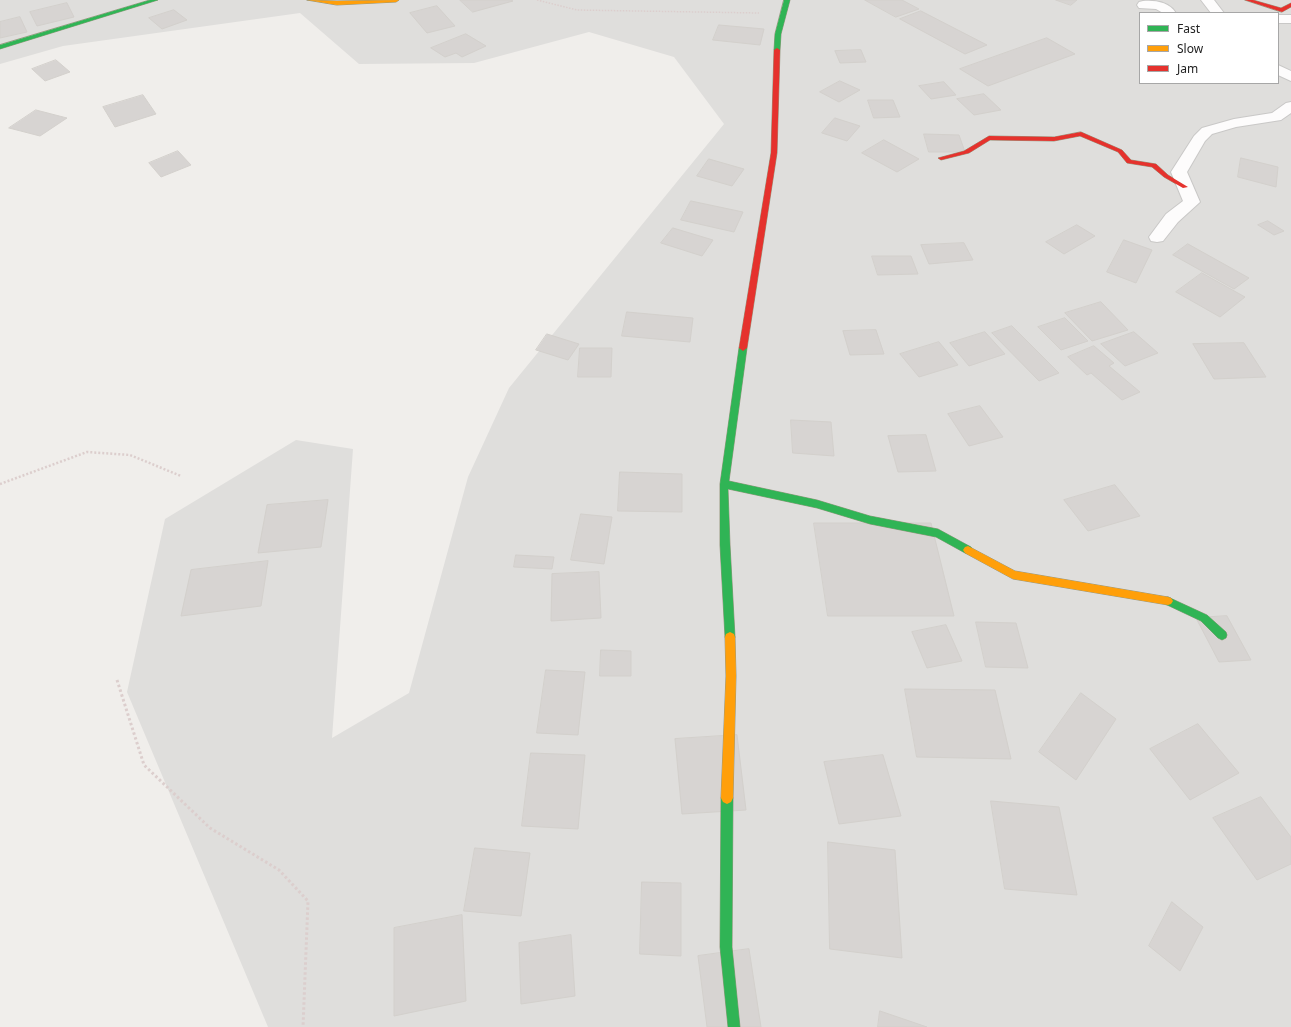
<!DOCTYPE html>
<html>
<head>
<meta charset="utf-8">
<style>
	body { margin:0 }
	#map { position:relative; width:1291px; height:1027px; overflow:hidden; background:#f0eeeb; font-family:"Noto Sans",sans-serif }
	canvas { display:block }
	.legend { position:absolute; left:1139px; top:12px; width:140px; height:72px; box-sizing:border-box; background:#fff; border:1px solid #a7a7a7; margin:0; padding:5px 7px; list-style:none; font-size:12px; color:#222 }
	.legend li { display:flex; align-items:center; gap:8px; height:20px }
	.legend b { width:20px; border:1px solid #a7a7a7 }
</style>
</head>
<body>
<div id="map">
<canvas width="1291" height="1027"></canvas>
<ul class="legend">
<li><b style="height:5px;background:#30b455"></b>Fast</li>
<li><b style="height:5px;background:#ff9f0a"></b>Slow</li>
<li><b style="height:5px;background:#e5322d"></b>Jam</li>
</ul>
</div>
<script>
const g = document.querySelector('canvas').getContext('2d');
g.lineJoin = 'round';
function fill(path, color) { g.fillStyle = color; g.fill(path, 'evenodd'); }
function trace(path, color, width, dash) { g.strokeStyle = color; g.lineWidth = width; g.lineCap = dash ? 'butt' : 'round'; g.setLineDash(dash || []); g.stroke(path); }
fill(new Path2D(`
	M0,0h1291v1027h-1023l-141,-335 38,-173 131,-79 57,9 -21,289 77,-45 59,-216 41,-89 215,-264 -50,-67 -85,-25 -115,31 -115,1 -59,-51 -237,33 -63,18zM1140,13h138v70h-138z`), '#dfdedc');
const building = new Path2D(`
	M460,0h51l2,1 -40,11z
	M865,0h37l17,9 -23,8z
	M1056,0h21l-6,5z
	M67,3l7,14 -37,9 -7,-14z
	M437,6l18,20 -28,7 -17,-20z
	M174,10l13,10 -25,9 -13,-11z
	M921,11l66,34 -22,9 -65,-35z
	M20,17l7,15 -27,6v-16z
	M719,25l45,4 -4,16 -47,-5z
	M466,34l20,12 -24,11 -6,-4 -11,4 -14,-9z
	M1047,38l28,16 -87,32 -28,-17z
	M861,50l5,12 -26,1 -5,-12z
	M56,60l14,12 -25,9 -13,-12z
	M840,81l20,9 -21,12 -19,-10z
	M944,82l12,13 -25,4 -12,-13z
	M984,94l17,16 -27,5 -17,-16z
	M143,95l13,19 -41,13 -12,-20z
	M868,100h25l7,17 -26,1z
	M36,110l31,8 -27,18 -31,-8z
	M835,118l25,8 -13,15 -25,-8z
	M924,134l35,1 6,17h-36z
	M884,140l35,19 -22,13 -35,-19z
	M178,151l13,14 -30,12 -12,-14z
	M1241,158l37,9 -2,20 -38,-10z
	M709,159l35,10 -12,17 -35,-10z
	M691,201l52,11 -9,20 -53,-12z
	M1268,221l16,10 -10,4 -16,-10z
	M1077,225l18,11 -31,18 -18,-12z
	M673,228l40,12 -11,16 -41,-13z
	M1124,240l28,10 -16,33 -29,-11z
	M964,243l9,17 -44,4 -8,-19z
	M1188,244l61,34 -15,11 -61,-34z
	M872,256h39l7,18 -40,1z
	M1202,273l43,24 -25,20 -44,-25z
	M1101,302l27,28 -36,11 -27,-28z
	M627,312l66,6 -3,24 -68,-6z
	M1065,318l23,23 -27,9 -23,-23z
	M1012,326l47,47 -20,8 -47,-48z
	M876,330l8,24 -34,1 -7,-24z
	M985,332l20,22 -36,12 -19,-23z
	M1134,332l24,21 -33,13 -24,-22z
	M547,334l32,10 -11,16 -32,-10z
	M939,342l19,23 -39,12 -19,-23z
	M1244,343l22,34 -52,2 -21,-35z
	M1094,346l20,17 -5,3 31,26 -18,8 -31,-27 -4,2 -19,-18z
	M580,348h32l-1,29h-33z
	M980,406l23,31 -34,9 -21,-32z
	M791,420l40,2 3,34 -41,-3z
	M926,435l10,36 -38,1 -10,-36z
	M620,472l62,2v38l-64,-1z
	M1115,485l25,31 -52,15 -24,-31z
	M328,500l-7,47 -63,6 9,-48z
	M581,514l31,3 -8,47 -33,-4z
	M814,523h117l23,93h-126z
	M516,555l38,2 -2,12 -38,-2z
	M268,561l-7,45 -80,10 10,-46z
	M599,572l2,46 -50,3 1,-47z
	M1227,616l24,44 -32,2 -23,-44z
	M976,622l40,1 12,45 -42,-1z
	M946,625l16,36 -35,7 -15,-36z
	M601,650l30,1v25h-31z
	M546,670l39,2 -7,63 -41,-2z
	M905,689l90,1 16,69 -94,-2z
	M1081,693l35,26 -40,61 -37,-28z
	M1198,724l41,49 -49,27 -40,-51z
	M737,735l9,75 -64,4 -7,-75z
	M531,753l54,2 -7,74 -56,-3z
	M883,755l18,61 -62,8 -15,-62z
	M1261,797l30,40v27l-34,16 -44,-62z
	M991,801l68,6 18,88 -72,-6z
	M828,842l67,8 7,108 -72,-9z
	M475,848l55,5 -9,63 -57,-5z
	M642,882l39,1v73l-41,-2z
	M1172,902l31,25 -23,44 -31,-25z
	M462,915l4,86 -72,15v-88z
	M571,935l4,61 -54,8 -2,-61z
	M749,949l12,78h-54l-9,-71z
	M880,1011l47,16h-49z`);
fill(building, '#d7d4d2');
trace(building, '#d3d0cc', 1);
const street = new Path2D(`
	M1201,0h13l10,13h-13z
	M1143,1c12,-1 26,1 33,12h-13l-7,-4 -17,-1 -2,-3 2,-3z
	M1278,15h13v8h-13z
	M1278,65l13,6v10l-13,-6z
	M1291,102v11l-10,7 -45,7 -24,7 -7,7 -18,31 13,30 -22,20 -15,19 -6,1 -6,-1 -2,-4 17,-23 17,-13 -12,-29 23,-36 8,-8 32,-9 38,-6 14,-10z`);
const fast = new Path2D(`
	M150,0h8l-158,49v-4z
	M784,0h6l-9,34 -1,16 -3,2 -3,-2 1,-16z
	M743,345l4,3 -18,133 88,19 53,16 68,13 33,18 2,3 -2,3 -3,1 -3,-1 -29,-16 -66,-13 -53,-16 -89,-19 2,56 5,92 -1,3 -4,2 -4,-2 -1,-3 -5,-92v-61l19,-136z
	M1168,597l39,18 19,17 1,3 -1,3 -4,2 -4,-2 -17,-17 -36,-17 -2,-3 2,-3z
	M727,792l4,2 2,4 -1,149 8,80h-12l-8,-80 1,-149 2,-4z`);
const slow = new Path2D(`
	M307,0l30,1 62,-1 -3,2 -59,3z
	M968,546l47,25 153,26 3,1 2,3 -2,3 -3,1 -155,-26 -48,-26 -2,-3 2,-3z
	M730,632l4,2 1,3 1,39 -3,122 -2,4 -4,2 -4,-2 -2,-4 5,-122 -1,-39 1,-3z`);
const jam = new Path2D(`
	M1245,0h8l28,8 10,-5v4l-9,5z
	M777,48l3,2 -3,103 -30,195 -4,3 -4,-3 32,-195 3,-103z
	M1081,132l41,18 9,10 25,4 12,11 20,12 -5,1 -19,-11 -12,-10 -25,-4 -9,-11 -38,-16 -26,5 -64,-1 -21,13 -28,7 -3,-2 26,-7 25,-15 65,1z`);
trace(street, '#c9c8c7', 2);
trace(fast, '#999a82', 1);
trace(slow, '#999a82', 1);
trace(jam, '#999a82', 1);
trace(new Path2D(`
	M537,0l40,10 182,3`), '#dccecd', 1.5, [1.5, 1.5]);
trace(new Path2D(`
	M0,484l87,-32 43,3 51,21`), '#dccecd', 2.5, [2, 2]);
trace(new Path2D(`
	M117,680l27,85 66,63 69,42 29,31 -5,126`), '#dccecd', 3, [2.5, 2.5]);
fill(street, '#fdfcfc');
fill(fast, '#30b455');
fill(slow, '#ff9f0a');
fill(jam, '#e5322d');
</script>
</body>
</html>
